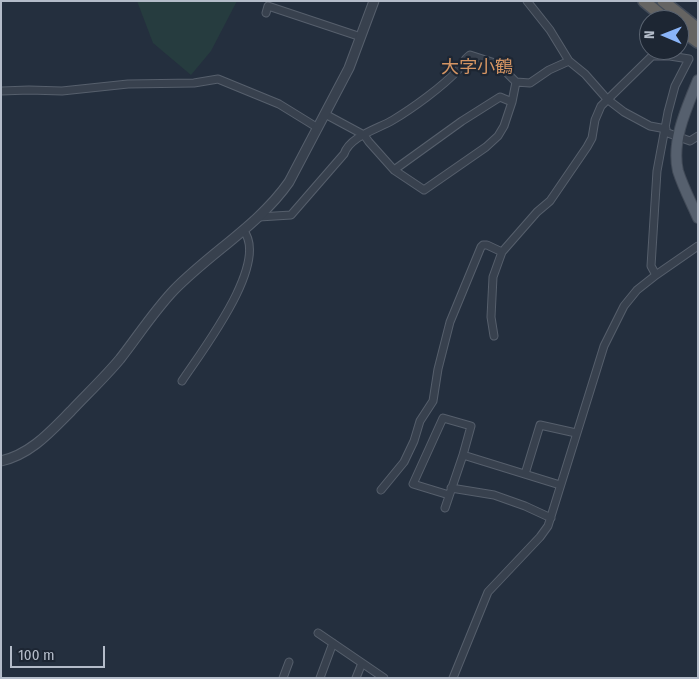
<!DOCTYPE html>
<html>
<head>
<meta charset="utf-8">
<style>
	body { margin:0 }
	#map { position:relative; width:699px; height:679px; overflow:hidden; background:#242f3e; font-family:"Fira Sans Condensed",sans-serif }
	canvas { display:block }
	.frame { position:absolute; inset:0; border:2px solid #b4bcc9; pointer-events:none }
	.north { position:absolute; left:639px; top:10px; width:50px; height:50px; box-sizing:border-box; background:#1d2633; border:1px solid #59626f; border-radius:50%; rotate:271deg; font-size:14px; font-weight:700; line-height:20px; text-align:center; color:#b4bcc9 }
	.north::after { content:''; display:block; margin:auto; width:18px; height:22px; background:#8ab4f8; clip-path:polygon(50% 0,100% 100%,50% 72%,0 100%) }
	.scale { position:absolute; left:10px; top:646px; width:95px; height:22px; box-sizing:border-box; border:2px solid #b4bcc9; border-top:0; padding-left:6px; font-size:15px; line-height:18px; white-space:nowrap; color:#b4bcc9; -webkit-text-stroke:4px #1d2633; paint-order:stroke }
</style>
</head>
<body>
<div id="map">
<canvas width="699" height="679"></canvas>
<div class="frame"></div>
<div class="north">N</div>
<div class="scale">100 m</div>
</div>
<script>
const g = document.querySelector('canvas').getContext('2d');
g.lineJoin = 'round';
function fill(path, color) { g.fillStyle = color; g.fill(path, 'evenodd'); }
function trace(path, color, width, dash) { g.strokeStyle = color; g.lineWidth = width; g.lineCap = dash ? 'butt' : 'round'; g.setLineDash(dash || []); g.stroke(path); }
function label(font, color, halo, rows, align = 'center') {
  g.font = font + ' "Fira Sans Condensed","Noto Sans JP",sans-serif'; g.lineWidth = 4.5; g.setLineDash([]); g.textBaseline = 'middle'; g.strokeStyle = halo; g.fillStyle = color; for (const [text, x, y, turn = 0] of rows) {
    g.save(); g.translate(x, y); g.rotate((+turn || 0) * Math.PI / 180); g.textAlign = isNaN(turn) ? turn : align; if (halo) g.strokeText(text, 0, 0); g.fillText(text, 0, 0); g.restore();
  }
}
fill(new Path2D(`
	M137,1h100l-26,50 -20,24 -38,-32z`), '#263c3f');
const minor = new Path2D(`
	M527,1l23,29 19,31 16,13 22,25 17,13 26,14 16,3
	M266,13l2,-7 93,31
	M1,91l28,-1 33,1 66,-7 66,-1 24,-4 61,25 39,24
	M325,114l39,21 5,7 25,28 30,20 62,-43 12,-11 6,-10 8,-24 4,-20
	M665,132l25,9 8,-5
	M394,170l68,-49 38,-24 12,5
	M259,217l32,-2 53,-61c6,-18 34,-25 49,-34 20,-12 49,-33 65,-50 4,-5 6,-11 12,-15l28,9 18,18 14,1 19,-13 20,-9
	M494,336l-3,-19 2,-40 9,-25 35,-40 13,-11 37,-54 5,-9 3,-18 6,-14 51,-50h18l19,3 -14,27 -7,26 -11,59 -6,95 5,9
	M182,381c19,-29 89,-119 61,-151
	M463,455l97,30
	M525,474l15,-49 36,8
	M451,488l43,7 31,11 26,12
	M381,490l23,-28 10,-21 6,-20 13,-20 5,-32 12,-47 31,-75 2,-2h4l15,7
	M445,508l18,-53 8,-29 -28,-8 -30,66 36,11
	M318,633l66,45
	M283,678l6,-16
	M320,678l13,-35
	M356,678l6,-15
	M453,678l35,-86 52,-55 8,-11 56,-180 20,-40 13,-16 19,-15 42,-29`);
const tertiary = new Path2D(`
	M1,461c30,-7 49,-29 70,-50 16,-17 34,-34 49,-52 18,-23 34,-48 54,-69 37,-38 85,-65 115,-108l60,-114 25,-67`);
const primary = new Path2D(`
	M698,80c-11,27 -27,61 -20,91 5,16 13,31 20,47`);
const trunk = new Path2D(`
	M644,1l23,19
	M663,1l35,28
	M679,28l19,14`);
trace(minor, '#565f6c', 9);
trace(tertiary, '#565f6c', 11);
trace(primary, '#414a57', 12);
trace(trunk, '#434c59', 14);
trace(minor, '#38414e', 7);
trace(tertiary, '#38414e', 9);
trace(primary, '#56606e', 10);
trace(trunk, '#656462', 11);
label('18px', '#d59563', '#1d2633', [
	["大字小鶴",477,68]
]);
</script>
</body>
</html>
